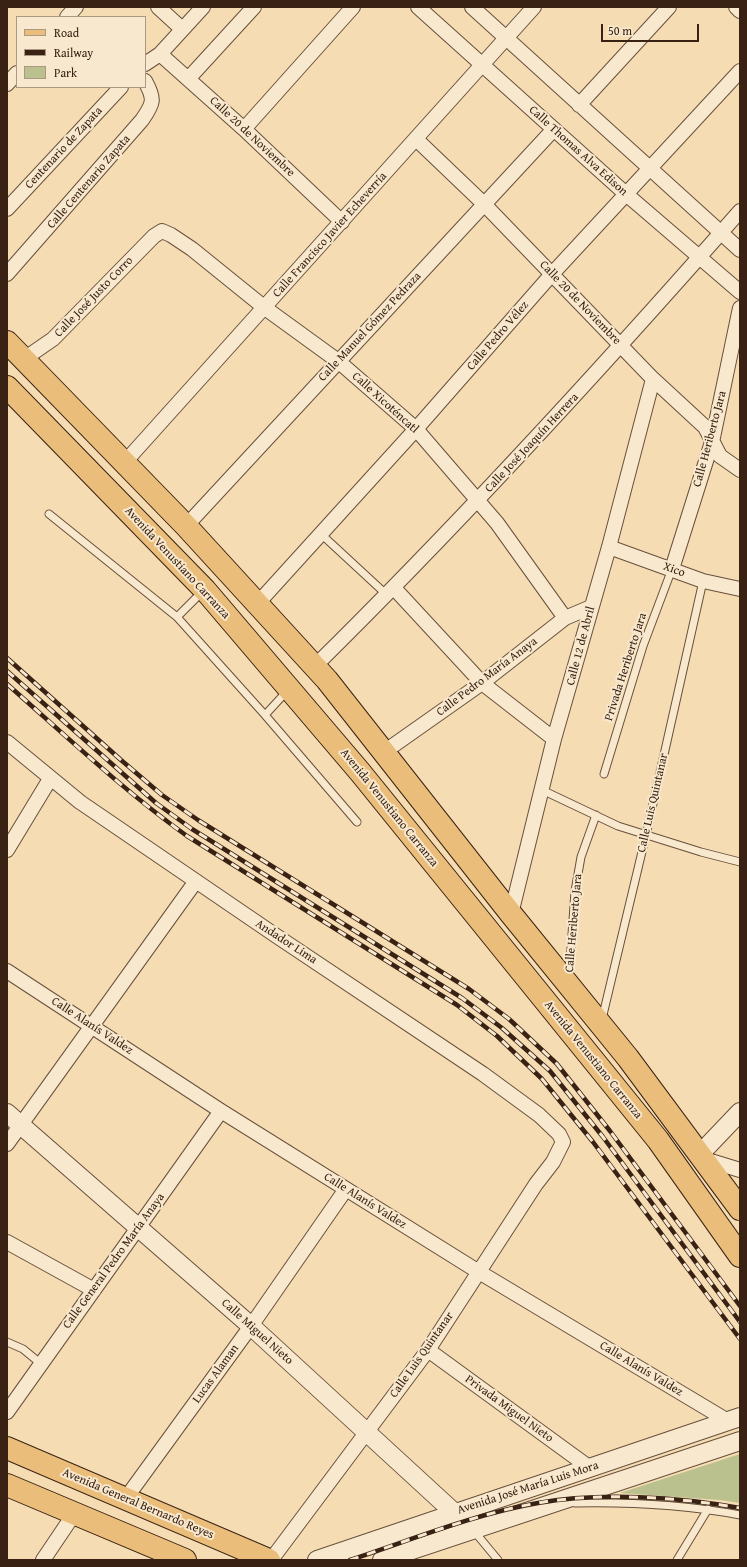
<!DOCTYPE html>
<html>
<head>
<meta charset="utf-8">
<style>
	body { margin:0 }
	#map { position:relative; width:747px; height:1567px; overflow:hidden; background:#f5dcb3; font-family:"Gentium Book Plus",serif }
	canvas { display:block }
	.frame { position:absolute; inset:0; border:8px solid #392214; pointer-events:none }
	.legend { position:absolute; left:16px; top:16px; width:130px; height:72px; box-sizing:border-box; background:#f8e8ce; border:1px solid #ac9984; margin:0; padding:5px 7px; list-style:none; font-size:12px; color:#392214 }
	.legend li { display:flex; align-items:center; gap:8px; height:20px }
	.legend b { width:20px; border:1px solid #ac9984 }
	.scale { position:absolute; left:601px; top:24px; width:98px; height:18px; box-sizing:border-box; border:2px solid #392214; border-top:0; padding-left:5px; font-size:12px; line-height:14px; white-space:nowrap; color:#392214; -webkit-text-stroke:3px #f8e8ce; paint-order:stroke }
</style>
</head>
<body>
<div id="map">
<canvas width="747" height="1567"></canvas>
<div class="frame"></div>
<ul class="legend">
<li><b style="height:5px;background:#eabe7a"></b>Road</li>
<li><b style="height:5px;background:#392214"></b>Railway</li>
<li><b style="height:11px;background:#bac08e"></b>Park</li>
</ul>
<div class="scale">50 m</div>
</div>
<script>
const g = document.querySelector('canvas').getContext('2d');
g.lineJoin = 'round';
function fill(path, color) { g.fillStyle = color; g.fill(path, 'evenodd'); }
function trace(path, color, width, dash) { g.strokeStyle = color; g.lineWidth = width; g.lineCap = dash ? 'butt' : 'round'; g.setLineDash(dash || []); g.stroke(path); }
function label(font, color, halo, rows, align = 'center') {
  g.font = font + ' "Gentium Book Plus",serif'; g.lineWidth = 4; g.setLineDash([]); g.textBaseline = 'middle'; g.strokeStyle = halo; g.fillStyle = color; for (const [text, x, y, turn = 0] of rows) {
    g.save(); g.translate(x, y); g.rotate((+turn || 0) * Math.PI / 180); g.textAlign = isNaN(turn) ? turn : align; if (halo) g.strokeText(text, 0, 0); g.fillText(text, 0, 0); g.restore();
  }
}
fill(new Path2D(`
	M740,1454v49l-20,-3 -100,-7z`), '#bac08e');
const service = new Path2D(`
	M49,514l128,103
	M321,534l66,61
	M203,591l-26,26 88,98 23,-25
	M265,715l92,107
	M604,774l39,-128 29,-77
	M542,790l76,36 83,26 39,10
	M569,978l6,-87 6,-34 15,-42
	M602,1019l44,-184 57,-254
	M7,1342l16,7 17,14
	M575,1503c55,-1 111,2 165,12
	M474,1531l24,29
	M677,1560l31,-51`);
const minor = new Path2D(`
	M158,7l24,22
	M418,7l208,187 114,98
	M472,7l268,243
	M736,7l4,4
	M67,17l9,-10
	M160,54l84,75 98,93
	M145,64l15,-10 43,-47
	M188,79l66,-72
	M7,84l10,-11
	M579,105l90,-98
	M244,129l109,-122
	M416,139l68,65 169,175 52,48 15,29 20,14
	M7,209l114,-122
	M7,274l135,-154c12,-17 13,-21 3,-39
	M24,359l29,-20 101,-103 8,-5 9,4 21,14 73,59 73,53 78,68 81,94 68,95
	M125,462l409,-455
	M186,526l368,-397
	M609,547l94,34 37,8
	M672,569l40,-127 28,-134
	M394,588l88,95 72,56
	M258,603l158,-174 136,-155 188,-203
	M315,666c148,-146 288,-299 425,-455
	M7,742l73,60 195,133 208,139 56,41 20,19 4,8 -10,20 -17,22 -108,166 -157,210
	M384,752l98,-69 83,-65 26,-11
	M7,850l43,-71
	M511,914l43,-175 55,-192 44,-168
	M7,971l214,140 258,161 249,149
	M7,1144l189,-263
	M704,1159l36,11
	M7,1242l87,48
	M428,1350l162,118
	M7,1412l214,-301
	M126,1498l125,-172 95,-137
	M43,1560l31,-46`);
const tertiary = new Path2D(`
	M7,1113l244,213 221,203
	M700,1154l40,-42
	M317,1560l423,-143
	M382,1560l358,-119`);
const primary = new Path2D(`
	M7,342l179,184 141,154 184,234 117,144 112,151
	M7,387l198,203 155,182 298,368 82,116
	M7,1448l262,112
	M7,1485l178,75`);
trace(service, '#68503c', 9);
trace(minor, '#68503c', 16);
trace(tertiary, '#68503c', 20);
trace(primary, '#392214', 24);
trace(service, '#f8e8ce', 7);
trace(minor, '#f8e8ce', 14);
trace(tertiary, '#f8e8ce', 18);
trace(primary, '#eabe7a', 22);
const rail = new Path2D(`
	M7,658l114,102 41,35 36,25 271,169 40,30 48,45 53,67 130,175
	M7,671l149,132 36,26 270,169 40,30 48,43 53,66 137,185
	M7,684c59,52 116,106 180,152l270,169 40,31 45,43 51,63 147,197
	M350,1560c61,-20 124,-46 188,-57 61,-11 141,-6 202,5`);
trace(rail, '#392214', 4.5);
trace(rail, '#f8e8ce', 3, [9]);
label('12px', '#392214', '#f8e8ce', [
	["Calle 20 de Noviembre",252,137,43],
	["Centenario de Zapata",64,148,-47],
	["Calle Thomas Alva Edison",578,151,42],
	["Calle Centenario Zapata",89,182,-49],
	["Calle Francisco Javier Echeverría",330,235,-48],
	["Calle José Justo Corro",94,297,-46],
	["Calle 20 de Noviembre",580,303,46],
	["Calle Manuel Gómez Pedraza",370,327,-47],
	["Calle Pedro Vélez",498,336,-49],
	["Calle Xicoténcatl",385,403,42],
	["Calle Heriberto Jara",710,439,-75],
	["Calle José Joaquín Herrera",532,443,-47],
	["Avenida Venustiano Carranza",177,563,47],
	["Xico",674,570,20],
	["Calle 12 de Abril",581,646,-75],
	["Privada Heriberto Jara",626,667,-72],
	["Calle Pedro María Anaya",487,677,-37],
	["Calle Luis Quintanar",653,803,-77],
	["Avenida Venustiano Carranza",389,808,51],
	["Calle Heriberto Jara",574,923,-85],
	["Andador Lima",286,942,33],
	["Calle Alanís Valdez",92,1026,33],
	["Avenida Venustiano Carranza",593,1060,51],
	["Calle Alanís Valdez",365,1201,32],
	["Calle General Pedro María Anaya",114,1261,-54],
	["Calle Miguel Nieto",257,1332,42],
	["Calle Luis Quintanar",422,1355,-55],
	["Calle Alanís Valdez",641,1369,31],
	["Lucas Alaman",216,1374,-54],
	["Privada Miguel Nieto",509,1409,36],
	["Avenida José María Luis Mora",528,1488,-18],
	["Avenida General Bernardo Reyes",138,1504,23]
]);
</script>
</body>
</html>
